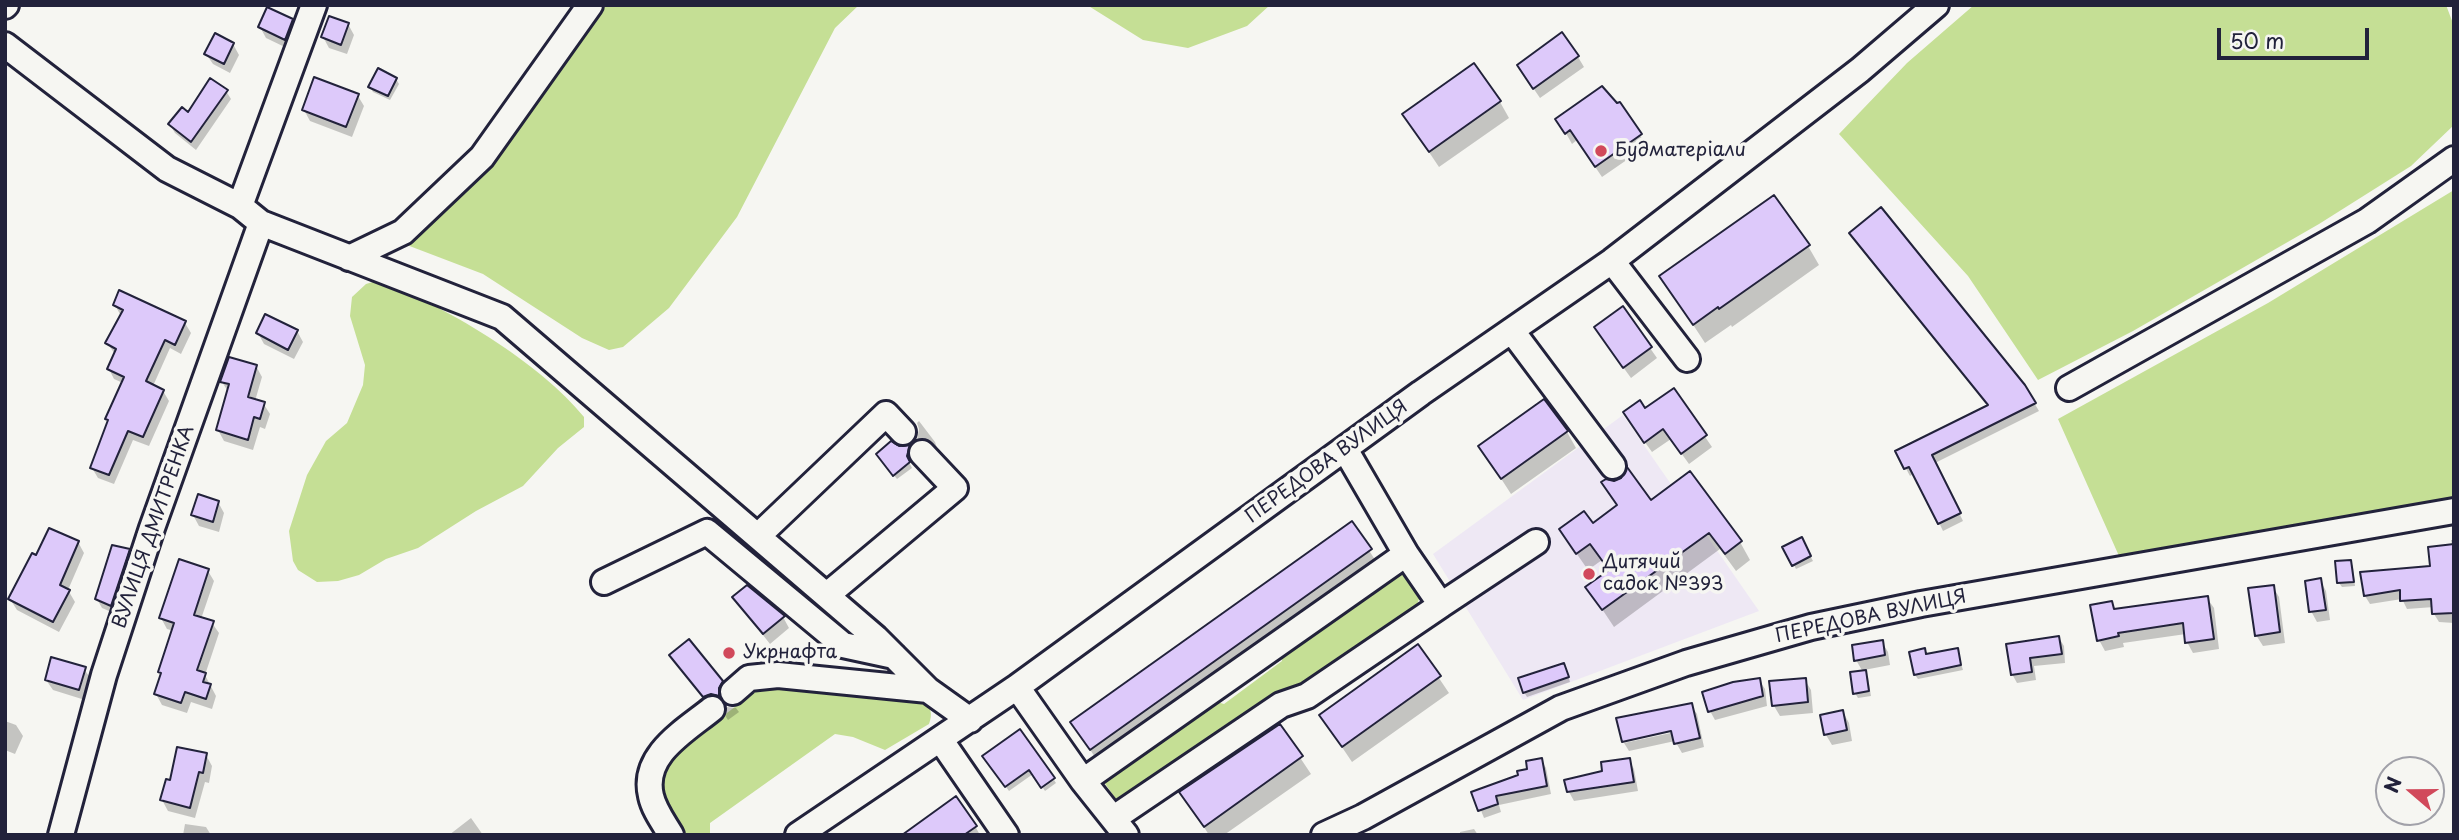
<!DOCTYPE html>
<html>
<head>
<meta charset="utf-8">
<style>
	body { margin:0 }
	#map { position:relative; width:2459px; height:840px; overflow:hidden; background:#f6f6f2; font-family:"Playpen Sans",sans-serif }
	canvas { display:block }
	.frame { position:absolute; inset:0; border:7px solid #22223b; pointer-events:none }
	.north { position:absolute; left:2375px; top:756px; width:70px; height:70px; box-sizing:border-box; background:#f6f6f2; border:2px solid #a1a1a9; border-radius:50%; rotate:290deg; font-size:19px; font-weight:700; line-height:28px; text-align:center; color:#22223b }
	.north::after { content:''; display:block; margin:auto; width:24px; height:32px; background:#d1495b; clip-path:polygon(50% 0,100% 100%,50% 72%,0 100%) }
	.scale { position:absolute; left:2217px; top:28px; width:152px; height:32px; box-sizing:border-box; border:4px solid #22223b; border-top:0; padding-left:9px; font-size:21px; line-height:24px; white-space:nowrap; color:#22223b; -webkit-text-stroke:5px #f6f6f2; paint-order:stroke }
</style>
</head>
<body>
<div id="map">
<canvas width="2459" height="840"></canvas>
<div class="frame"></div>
<div class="north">N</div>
<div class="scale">50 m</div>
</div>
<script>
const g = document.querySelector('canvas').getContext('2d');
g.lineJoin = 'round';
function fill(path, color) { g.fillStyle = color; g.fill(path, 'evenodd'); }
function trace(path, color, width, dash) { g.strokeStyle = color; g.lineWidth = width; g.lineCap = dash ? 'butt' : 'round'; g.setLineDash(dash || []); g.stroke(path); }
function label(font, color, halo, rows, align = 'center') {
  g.font = font + ' "Playpen Sans",sans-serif'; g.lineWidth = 7; g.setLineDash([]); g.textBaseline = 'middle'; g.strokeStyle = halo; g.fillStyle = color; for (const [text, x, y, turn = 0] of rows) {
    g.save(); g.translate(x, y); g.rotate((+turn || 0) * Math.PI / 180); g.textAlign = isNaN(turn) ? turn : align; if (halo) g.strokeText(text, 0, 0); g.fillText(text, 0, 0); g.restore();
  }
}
fill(new Path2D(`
	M1623,415l136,196 -236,89 -90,-146z`), '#eee8f4');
fill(new Path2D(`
	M606,5h253l-24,23 -98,189 -68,91 -46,39 -14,3 -27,-12 -99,-64 -84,-32 25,-14 69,-66 56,-95z
	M1087,5h183l-23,21 -59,22 -45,-8z
	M1974,5h472l8,21v99l-43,41 -92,58 -186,107 -95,49 -70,-104 -129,-142 68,-71z
	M2454,190v312l-300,51 -35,3 -61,-137 210,-116z
	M376,281c65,21 166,83 208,136v10l-26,21 -35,38 -47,25 -58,37 -32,11 -27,16 -21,6 -21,1 -19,-12 -5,-9 -4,-30 18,-56 19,-34 21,-18 16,-38 2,-20 -15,-49 2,-19 14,-13z
	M1397,568l12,6 12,19 -5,15 -114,83 -172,108 -13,2 -13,-19 5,-11 101,-71 14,4 58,-43 -1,-12z
	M778,683l144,16c9,7 11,15 7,25l-44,26 -32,-13 -18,-3 -125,89v12h-25l-24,-33 -1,-33 7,-10 86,-66 12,-7z`), '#c5df95');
fill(new Path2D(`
	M292,20l6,11 -7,19 -25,-12 -6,-11z
	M348,24l6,11 -7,19 -18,-6 -6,-11z
	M233,44l6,11 -9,18 -17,-9 -7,-10z
	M1578,57l6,10 -44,31 -15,-22z
	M396,79l3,5 -9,16 -17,-8 -3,-5z
	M226,91l5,8 -35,51 -21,-17 -5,-8z
	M358,96l6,10 -12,31 -42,-16 -6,-11z
	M1500,102l9,16 -70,49 -35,-52z
	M1619,104l28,42 -45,31 -25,-37 -5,4 -14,-25z
	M1808,246l11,19 -87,62 -1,-2 -26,18 -43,-66z
	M120,292l65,31 6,10 -10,21 -11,-6 -17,38 10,5 6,10 -20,45 -16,-6 -19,44 -16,-6 -6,-10 17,-45 -2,-4 16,-36 -9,-4 -5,-10 6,-15 -8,-11 14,-27 -6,-11z
	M1622,308l35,50 -26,20 -29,-40z
	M297,331l6,11 -9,17 -30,-15 -6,-11z
	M256,366l6,11 -7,24 8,2 7,11 -5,15 -5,-2 -7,23 -29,-9 -6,-11 11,-37 -7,-11z
	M2024,386l15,25 -104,52 28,58 -20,10 -28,-58 -5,3 -13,-24z
	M1673,390l39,57 -23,17 -18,-25 -19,13 -21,-29z
	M919,421l16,21 2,6 -8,-5 -10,2 -2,-5 2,-11 -2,-6z
	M1567,432l9,16 -65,46 -31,-48z
	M909,446l3,5 -3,11 3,6 -15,11 -16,-20 18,-11z
	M1604,483l136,59 10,18 -14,11 -16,-22 -106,78 -26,-39 22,-16 -8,-12 -14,10 -16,-23 20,-22 26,-19z
	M218,502l6,11 -5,19 -20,-6 -6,-11z
	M1352,524l36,56 -279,199 -36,-56z
	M1801,539l12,22 -17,8 -11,-21z
	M2451,540h3v83l-15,-1 -5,-8v-7l-27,2 -5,-10 -32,5 -5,-8 67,-28 20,-22z
	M78,542l6,11 -16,37 7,12 -16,30 -42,-22 -7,-11 27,-42z
	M128,550l5,9 -17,55 -14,-6 -5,-9z
	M2350,561l3,5 2,20 -13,1 -3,-4z
	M208,571l6,10 -13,38 11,4 7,10 -14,42 11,21 -4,13 -21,-7 -4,11 -25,-8 -6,-11 6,-18 -3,-4 15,-41 -7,-2 -6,-11z
	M2320,580l6,11 4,29 -13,2 -6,-11z
	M2273,587l6,10 6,46 -22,3 -7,-11z
	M734,598l49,19 6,11 -19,16z
	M2207,598l7,10 5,41 -26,4 -6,-11 -1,-8 -63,9 1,4 -19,4 -6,-11 12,-37 5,8z
	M2059,638l5,8 1,17 -31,3 2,14 -19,3 -5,-9 -4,-29z
	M1882,642l6,10 2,13 -26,5 4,7 3,19 -13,2 -3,-5 8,-21 -7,-12z
	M1418,647l31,46 -97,69 -31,-46z
	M1924,650l3,6 30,-6 6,20 -45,9 -3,-4z
	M675,662l47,20 4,6 -4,7v7l-14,1z
	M84,669l7,10 -6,21 -32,-10 -7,-10z
	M1566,669l4,13 -43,15 -3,-5z
	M1759,680l6,9 2,17 -52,14 -5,-9z
	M1805,680l6,10 2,23 -33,3 -6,-10z
	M1691,705l6,9 7,33 -22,6 -7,-12 -46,10 -5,-8 56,-12v-3l-56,12v2l-6,-22z
	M727,707l9,1 3,4 -11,8 -2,-3z
	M1843,712l6,11 3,18 -20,4 -6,-10z
	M5,721l11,4 7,11 -8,18 -10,-4z
	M1279,726l32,48 -87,61h-15l-27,-42z
	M1019,731l14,43 -24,17 -22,-30z
	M206,755l6,11 -3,17 -4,-1 -10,36 -27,-7 -6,-11 9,-17z
	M1541,760l5,8 5,26 -52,11 2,7 -17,6 -10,-25 46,-17z
	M1629,760l5,9 4,22 -64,10 -5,-9z
	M1054,780l2,3 -11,8 -2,-3z
	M471,818l12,17h-34z
	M185,824l21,3 5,8h-28z
	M975,826l5,9h-75z
	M1474,829l4,6h-18v-3z`), '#0003');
const building = new Path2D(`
	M267,7l26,12 -8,21 -27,-13z
	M329,16l20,7 -8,22 -20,-8z
	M1562,32l17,24 -46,33 -16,-24z
	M215,33l19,10 -10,21 -20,-10z
	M1474,63l27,38 -72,51 -27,-38z
	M378,68l19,10 -9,18 -20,-9z
	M314,77l45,17 -13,33 -44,-17z
	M210,78l18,12 -37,52 -23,-18 14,-17 6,5z
	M1602,86l15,17 3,-1 22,32 -47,33 -25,-37 -5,4 -10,-15z
	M1774,195l36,50 -91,64 -1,-2 -25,18 -34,-49z
	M1881,207l144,178 11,18 -104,52 29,58 -23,11 -29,-57 -5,2 -9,-18 93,-46 -139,-172z
	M119,290l67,31 -11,24 -10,-5 -19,41 18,9 -21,47 -15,-6 -19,44 -19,-7 18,-48 -3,-1 19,-42 -17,-8 9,-20 -11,-6 18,-33 -10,-5z
	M1623,306l29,41 -29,21 -29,-41z
	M265,314l33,16 -10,20 -32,-17z
	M229,357l28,8 -9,32 17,5 -5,17 -6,-2 -6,23 -32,-10 13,-46 -9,-2z
	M1674,388l33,47 -26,19 -18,-25 -19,14 -21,-31 17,-12 5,8z
	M1544,399l24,32 -67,48 -23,-33z
	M891,441l8,5 11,-1 -3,11 3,6 -17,14 -17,-22z
	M1627,467l24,33 39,-29 52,70 -17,13 -16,-21 -107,77 -17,-23 24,-17 -19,-26 -14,10 -17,-25 25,-18 9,12 24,-18 -16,-23 5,-3 8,2 7,-3z
	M198,494l21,7 -6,21 -22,-7z
	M1352,521l20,28 -282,201 -20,-28z
	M49,528l30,13 -19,44 10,5 -17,32 -45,-23 24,-46 4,2z
	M1802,537l9,19 -19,10 -10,-19z
	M2454,544v69l-22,1 -1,-15 -31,2v-11l-36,6 -4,-24 70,-6 -2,-19z
	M112,545l18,4 -19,57 -16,-7z
	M179,559l30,10 -15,46 20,6 -17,49 9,3 -3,9 8,2 -5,15 -21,-7 -4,11 -27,-9 7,-21 -3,-1 16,-49 -15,-5z
	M2351,560l3,22 -17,1 -2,-22z
	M2321,578l5,32 -17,2 -4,-31z
	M747,585l38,31 -22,18 -31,-37z
	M2274,585l6,47 -25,4 -7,-48z
	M2208,596l6,43 -29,4 -2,-20 -65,10 1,3 -22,5 -7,-36 22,-4 2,8z
	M2059,636l3,18 -32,4 2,14 -21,3 -5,-31z
	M689,639l34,42 -4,7v8l-8,-2 -8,3 -34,-42z
	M1883,640l2,15 -31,6 -2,-16z
	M1418,644l23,32 -99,71 -23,-32z
	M1925,648l1,6 32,-6 3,17 -47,10 -5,-23z
	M51,657l35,10 -7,23 -34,-10z
	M1564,663l5,14 -46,16 -5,-15z
	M1866,670l3,21 -16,3 -3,-22z
	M1760,678l3,18 -55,16 -6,-20 31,-10z
	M1806,678l2,24 -36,4 -3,-25z
	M1692,703l8,35 -26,6 -3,-13 -49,11 -6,-24z
	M1843,710l4,20 -23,5 -4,-20z
	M1280,724l23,32 -99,71 -25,-35z
	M1020,729l35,49 -14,10 -12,-18 -24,17 -23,-31z
	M177,747l30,6 -4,20 -4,-1 -9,36 -30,-8 6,-21 4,1z
	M1542,758l5,28 -51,10 2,8 -20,7 -7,-19 47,-17 -1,-4 10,-2 -1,-8z
	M1630,758l4,24 -67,10 -3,-12 38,-9 -1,-9z
	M956,796l21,30 -13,9h-62z`);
fill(building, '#ddc9fa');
trace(building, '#22223b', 2);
const minor = new Path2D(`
	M5,6l1,-1
	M5,45l162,124 73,37 21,17 241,94 374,321 52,52 42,30
	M240,206l74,-201
	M349,258l54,-26 79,-75 108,-152
	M1612,261l75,98
	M1512,331l101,135
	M2069,388l298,-167 87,-62
	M758,536l128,-122 17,18
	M604,582l103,-50 136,113 51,11
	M827,595l128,-107 -33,-35
	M1441,605l95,-63
	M1017,687l66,94 43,54
	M733,692l16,-14 29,-3 150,15
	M940,739l66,96
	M1083,781l323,-227
	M1114,818l167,-113 26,-9 134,-91 -35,-51 -61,-105
	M61,835l43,-160 48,-147 109,-305
	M671,835c-7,-12 -17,-25 -20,-39 -10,-41 34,-65 61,-87
	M798,835l219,-148 404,-294 191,-132 248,-191 76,-65
	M1324,835l39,-18 198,-109 125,-45 125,-36 110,-23 533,-93`);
trace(minor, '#22223b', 30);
trace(minor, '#f6f6f2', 24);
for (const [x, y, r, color] of [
	[1601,151,7,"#d1495b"],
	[1589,574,7,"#d1495b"],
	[729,653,7,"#d1495b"]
]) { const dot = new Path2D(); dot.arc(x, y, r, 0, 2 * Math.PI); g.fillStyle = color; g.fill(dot); trace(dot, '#f6f6f2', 2.5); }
label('19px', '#22223b', '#f6f6f2', [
	["Будматеріали",1615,151],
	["Дитячий",1603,563],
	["садок №393",1603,585],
	["Укрнафта",743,653]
], 'left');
label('19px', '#22223b', '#f6f6f2', [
	["ПЕРЕДОВА ВУЛИЦЯ",1327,462,-36],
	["ВУЛИЦЯ ДМИТРЕНКА",154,527,-71],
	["ПЕРЕДОВА ВУЛИЦЯ",1871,617,-12]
]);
</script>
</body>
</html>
